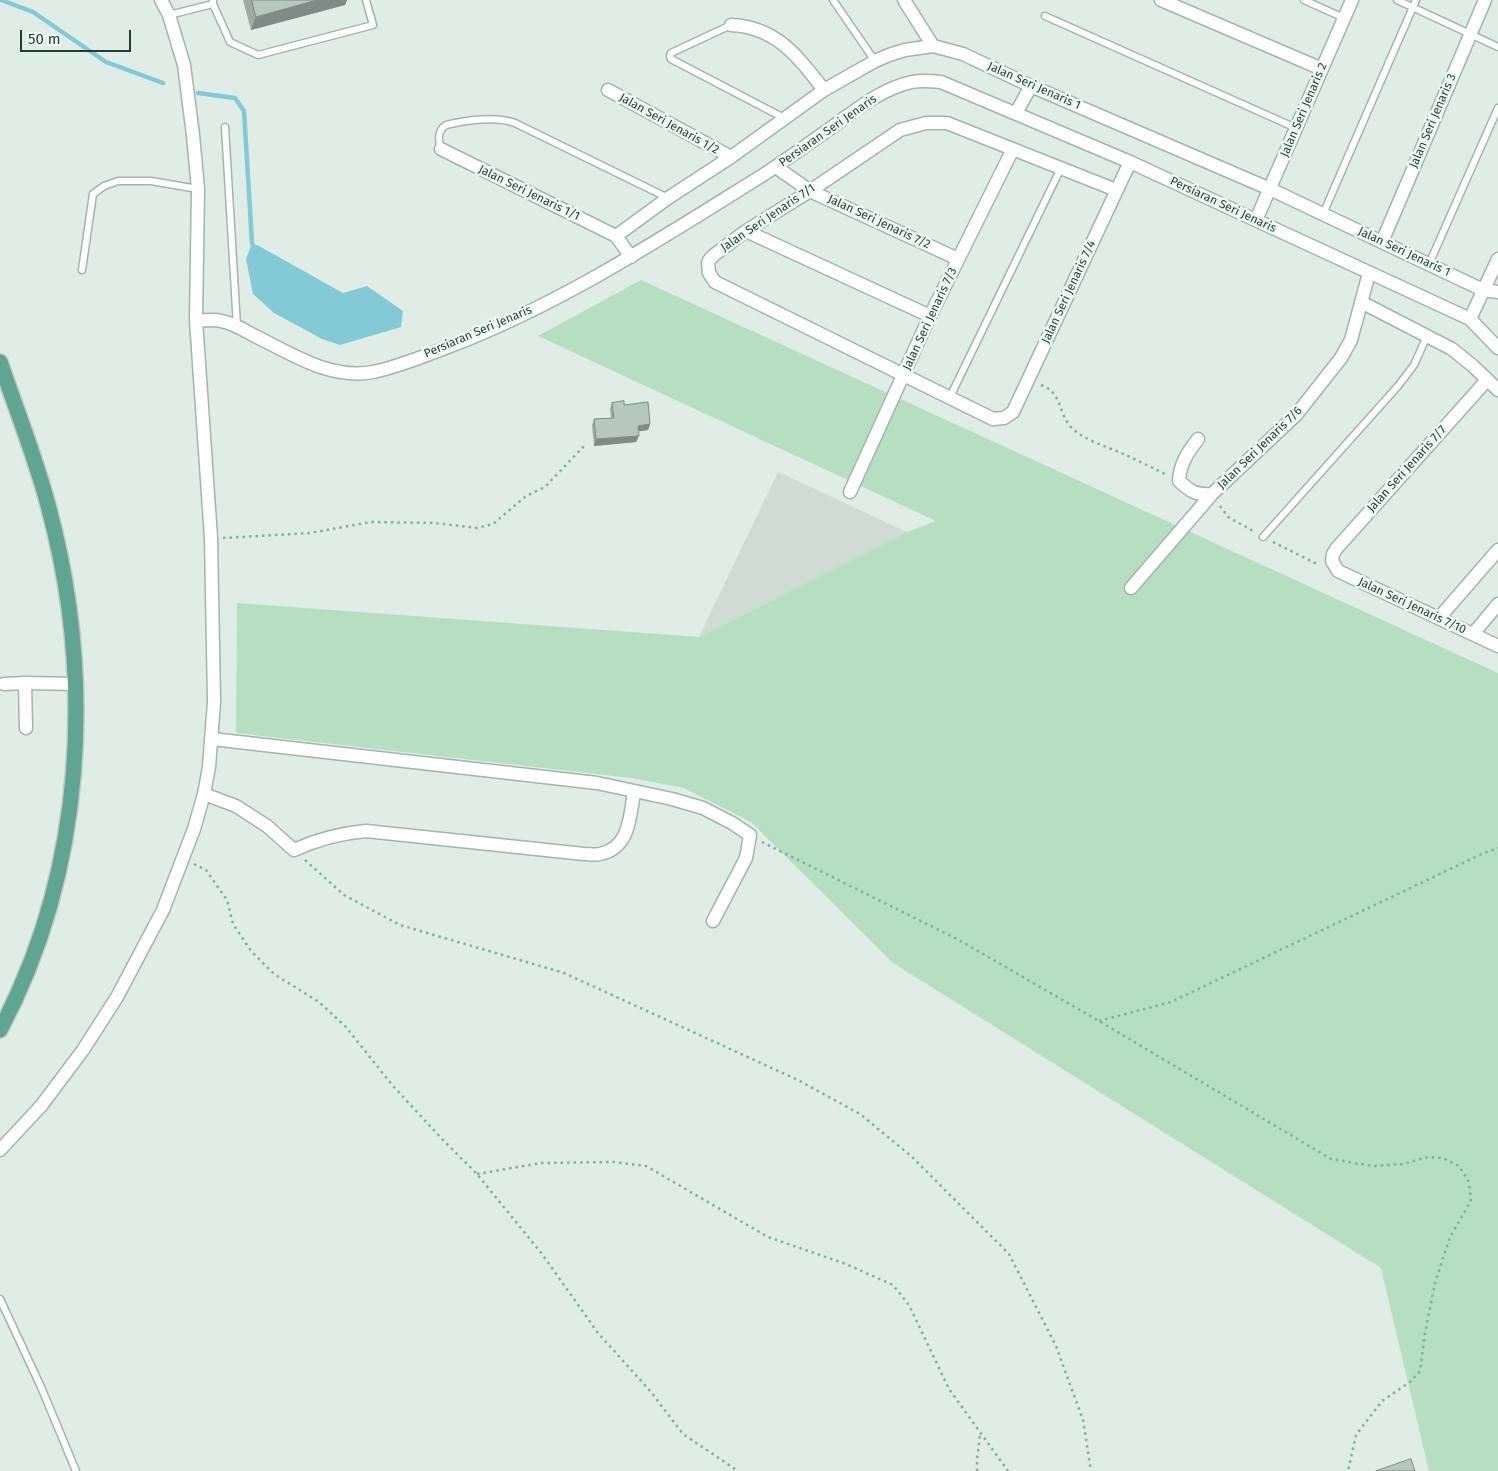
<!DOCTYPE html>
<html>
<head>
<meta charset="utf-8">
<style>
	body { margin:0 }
	#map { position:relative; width:1498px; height:1471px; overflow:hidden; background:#e0ece6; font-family:"Fira Sans",sans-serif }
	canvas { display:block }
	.scale { position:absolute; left:20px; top:30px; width:111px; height:22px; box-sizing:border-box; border:2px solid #1f3d35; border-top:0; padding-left:6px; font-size:15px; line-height:18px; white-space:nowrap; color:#1f3d35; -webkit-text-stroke:4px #f0f8f4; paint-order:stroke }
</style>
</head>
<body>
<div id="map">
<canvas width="1498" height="1471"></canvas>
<div class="scale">50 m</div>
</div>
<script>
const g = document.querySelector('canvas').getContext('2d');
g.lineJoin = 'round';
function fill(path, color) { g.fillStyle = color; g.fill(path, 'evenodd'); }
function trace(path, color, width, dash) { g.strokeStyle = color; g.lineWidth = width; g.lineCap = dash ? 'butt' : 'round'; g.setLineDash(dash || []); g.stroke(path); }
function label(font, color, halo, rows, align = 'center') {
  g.font = font + ' "Fira Sans",sans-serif'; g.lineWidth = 5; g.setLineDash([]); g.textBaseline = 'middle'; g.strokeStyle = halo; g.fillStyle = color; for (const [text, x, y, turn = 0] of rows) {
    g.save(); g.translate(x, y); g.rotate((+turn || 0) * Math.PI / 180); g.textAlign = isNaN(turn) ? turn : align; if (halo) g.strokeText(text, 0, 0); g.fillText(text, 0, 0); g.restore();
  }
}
fill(new Path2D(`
	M778,472l129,60 -208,105z`), '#cedcd5');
fill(new Path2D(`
	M641,280l857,393v798h-69l-48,-203 -488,-305 -142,-141 -67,-34 -52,-10 -396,-45 1,-130 462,34 208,-105 29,-11 -398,-185z`), '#b6dfc1');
fill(new Path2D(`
	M252,243l7,3 84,47 24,-7 36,25 -2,16 -61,18 -18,-6 -48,-26 -21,-19 -7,-35z`), '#83cad6');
trace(new Path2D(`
	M1,0l32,12 73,50 57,21
	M198,93l37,5 9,13 8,132 2,5`), '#83cad6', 4.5);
const lane = new Path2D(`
	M213,0v4l17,38 28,13 115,-30 -7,-25
	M833,0l42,61
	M1304,0l40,18
	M1397,0l101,47
	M169,15l44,-11
	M1045,16l251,112
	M731,25l-60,28 -1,3 1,3 113,59
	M225,127l12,199
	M441,149c-3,-9 -4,-18 5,-24 20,-5 50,-9 69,-2l153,75
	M1323,214l93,-214
	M1429,264l69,-156
	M82,270l11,-76 11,-8 14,-5h33l47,8
	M950,397l111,-229
	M1263,537l135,-151 16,-21 13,-29
	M0,1299l41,88 35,84`);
const street = new Path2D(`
	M904,0l29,46
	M1161,0l161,69
	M731,25c46,2 67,32 93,65
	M608,90l123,67
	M1016,113l15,-27
	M441,149l175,87
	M776,167l34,24 148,68
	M1116,190l-169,-67h-21l-26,7 -90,61 -64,40 -32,24 -4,4 -2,4 1,10 6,9 278,137 11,-1 9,-6 117,-250
	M1256,220l96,-220
	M746,231l184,85
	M1382,242l103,-242
	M631,257l-15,-21 52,-38 63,-41 93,-67 51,-29 14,-6 16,-5 28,-4 30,8 68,32 239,103 213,101 15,2
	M1361,302l91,47 21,17 25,24
	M1470,319l28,-60
	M196,320c8,1 17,-1 25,1 12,2 23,9 34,15 37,18 75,44 118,36 25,-5 51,-16 75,-25 113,-43 214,-109 315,-172 26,-17 51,-35 76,-53 22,-16 45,-34 73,-40 9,-2 20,-1 29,0l189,80 340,157 28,29
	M1487,380l-151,169 -3,5 -1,7 6,10 160,75
	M1198,439c-10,13 -18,24 -19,42 12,11 17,14 33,13l84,-79 45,-57 10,-18 18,-67
	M850,492l80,-176 83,-167
	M1131,588l81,-94
	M1439,618l59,-68
	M1473,634l25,-30
	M25,683l1,45
	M4,684l21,-1 51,1
	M212,739l385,44 75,16 31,9 29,15 18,12 -4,23 -33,63
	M204,794l32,12 31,20 27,24c22,-10 48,-17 72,-19l218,23c5,0 11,1 16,0 30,-6 30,-38 34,-62
	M0,1150l41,-44 42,-56 34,-53 46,-87 31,-81 10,-35 5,-27 5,-65 -3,-164 -15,-218 2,-131 -5,-54 -9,-70 -15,-50 -8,-15`);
const primary = new Path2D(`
	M0,362c16,47 35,94 48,143 47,173 37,365 -48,525`);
trace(lane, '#a2b4ad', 9);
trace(street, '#a2b4ad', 15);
trace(primary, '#c0c9c6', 18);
trace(new Path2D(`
	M1041,385c21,7 17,28 30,42 11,12 33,19 48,25 16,7 32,15 48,23
	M1220,506l8,11 27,15
	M223,538l87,-5 61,-11 63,1 43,5 16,-4 33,-28 19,-9 40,-42
	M1273,542l46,23
	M762,842l197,98 140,81 232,138 42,7 30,-2 25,-7 15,1 16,8 10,16 2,19 -21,36 -15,46 -10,50 -5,38 -10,11 -28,19 -26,34 -8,36
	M305,860l39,35 56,30 164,48 234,107 62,34 51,42 98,98 47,92 27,74 8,51
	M194,864l12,6 21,30 6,24 18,27 23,23 45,28 27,25 47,59 49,53 35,35 65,80 56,79 53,59 32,42 55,37
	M1099,1021l72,-19 313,-149 14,-5
	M477,1174l64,-11 73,-1 32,4 122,71 78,27 47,21 16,20 40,84 59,82
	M977,1471v-11l3,-25`), '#7db2a1', 2.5, [2.5, 4]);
trace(lane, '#fff', 6);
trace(street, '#fff', 12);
trace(primary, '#60a592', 15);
fill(new Path2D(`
	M243,0h104l-2,5 -94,25z
	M612,403l12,2 26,19 -2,6 -10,1 -2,11 -42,4 -2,-21 2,-6 17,-1 -1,-9z`), '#9caba4');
fill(new Path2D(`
	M317,0h30l-2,5 -94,25 5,-13z
	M650,424l-2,6 -13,2 3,-6z
	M639,436l-3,6 -42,4 2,-7z`), '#7f8b86');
const building = new Path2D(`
	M252,0h65l-61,17z
	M624,401v4l24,-3 2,22 -12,2 1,10 -43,3 -2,-20 20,-1 -2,-15z
	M1411,1459l4,12h-39z`);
fill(building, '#b5c7bf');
trace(building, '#7f8b86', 1);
label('12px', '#1f3d35', '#f0f8f4', [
	["Jalan Seri Jenaris 1",1034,86,24],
	["Jalan Seri Jenaris 2",1304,110,-67],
	["Jalan Seri Jenaris 3",1433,121,-67],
	["Jalan Seri Jenaris 1/2",669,124,29],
	["Persiaran Seri Jenaris",828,131,-35],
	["Jalan Seri Jenaris 1/1",529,193,26],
	["Persiaran Seri Jenaris",1223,205,25],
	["Jalan Seri Jenaris 7/1",768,218,-34],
	["Jalan Seri Jenaris 7/2",879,222,25],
	["Jalan Seri Jenaris 1",1404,252,25],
	["Jalan Seri Jenaris 7/4",1069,292,-65],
	["Jalan Seri Jenaris 7/3",930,319,-65],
	["Persiaran Seri Jenaris",478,332,-23],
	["Jalan Seri Jenaris 7/6",1260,448,-44],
	["Jalan Seri Jenaris 7/7",1407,469,-48],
	["Jalan Seri Jenaris 7/10",1412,606,25]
]);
</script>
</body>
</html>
